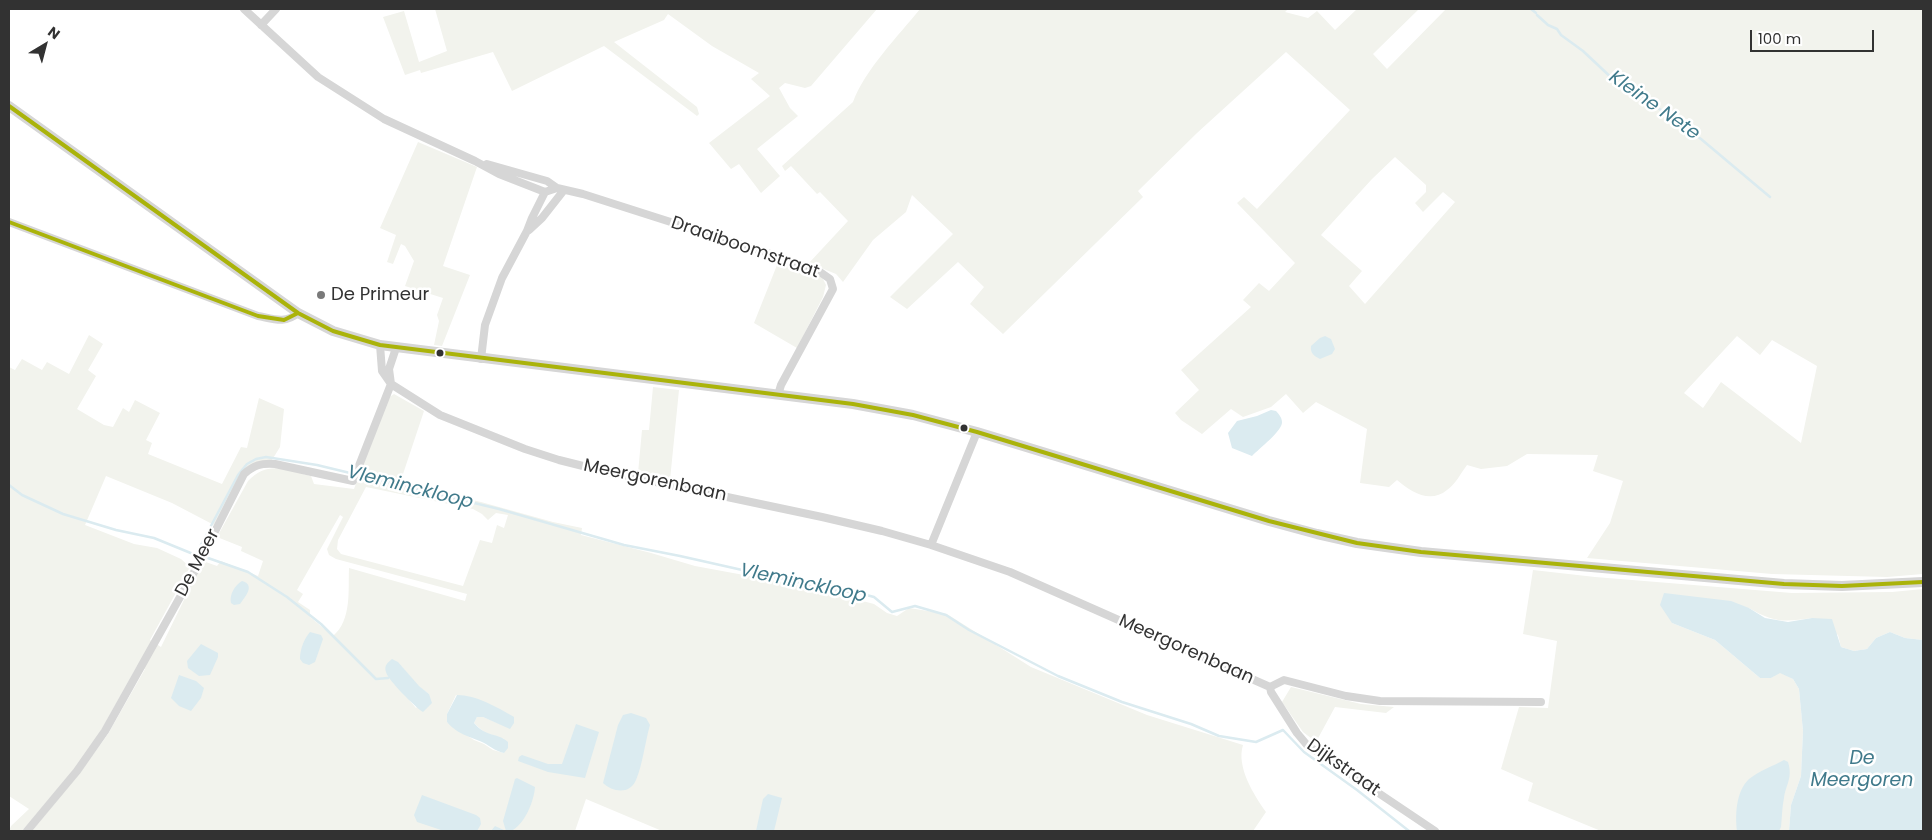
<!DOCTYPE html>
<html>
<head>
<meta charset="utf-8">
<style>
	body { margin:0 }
	#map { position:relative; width:1932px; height:840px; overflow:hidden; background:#fff; font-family:Poppins,sans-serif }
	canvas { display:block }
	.frame { position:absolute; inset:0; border:10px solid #323232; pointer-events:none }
	.north { position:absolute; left:20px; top:20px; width:50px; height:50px; -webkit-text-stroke:4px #fff; paint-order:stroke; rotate:37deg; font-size:14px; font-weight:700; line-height:20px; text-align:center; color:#323232 }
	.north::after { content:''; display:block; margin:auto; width:18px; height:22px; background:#323232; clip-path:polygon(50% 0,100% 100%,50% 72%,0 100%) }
	.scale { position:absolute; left:1750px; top:30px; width:124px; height:22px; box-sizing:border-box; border:2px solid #323232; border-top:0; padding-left:6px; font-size:15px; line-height:18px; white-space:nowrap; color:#323232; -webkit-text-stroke:4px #fff; paint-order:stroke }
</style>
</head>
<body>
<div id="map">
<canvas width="1932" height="840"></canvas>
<div class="frame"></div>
<div class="north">N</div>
<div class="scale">100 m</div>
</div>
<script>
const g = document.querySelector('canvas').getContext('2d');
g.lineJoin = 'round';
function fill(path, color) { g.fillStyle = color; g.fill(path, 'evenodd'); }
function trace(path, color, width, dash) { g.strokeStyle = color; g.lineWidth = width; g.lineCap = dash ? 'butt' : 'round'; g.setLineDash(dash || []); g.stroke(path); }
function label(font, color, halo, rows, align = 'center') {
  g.font = font + ' Poppins,sans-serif'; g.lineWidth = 5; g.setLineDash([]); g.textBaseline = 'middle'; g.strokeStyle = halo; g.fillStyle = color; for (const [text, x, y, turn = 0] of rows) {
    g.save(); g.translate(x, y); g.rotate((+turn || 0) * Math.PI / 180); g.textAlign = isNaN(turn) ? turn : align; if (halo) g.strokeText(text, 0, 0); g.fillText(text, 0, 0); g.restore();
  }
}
fill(new Path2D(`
	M435,9h442l-66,77 -6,2 -20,-5 -6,5 11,20 8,8 -41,33 23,27 -19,17 -22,-29 -8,5 -22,-26 61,-47 -19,-17 8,-6 -47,-27 -44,-32 -4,6 -50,22 83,65 2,7 -2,2 -93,-70 -92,45 -19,-39 -72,21 -1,-3 -15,5 -22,-58 21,-6 15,51 28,-11z
	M920,9h368l-3,3 23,6 9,-7 18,19 22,-21h62l-46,45 14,15 59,-60h477v565l-36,3 -115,-3 -185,-16 23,-35 13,-42 -30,-10 5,-16 -71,-1 -20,12 -26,3 -14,-4c-6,8 -12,20 -20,25 -17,14 -36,2 -50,-10l-8,7 -29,-4 7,-54 -51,-27 -13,11 -17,-19 -15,13 -28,10 -12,-8 -29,25 -21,-14 -6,-7 24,-23 -18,-20 70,-63 -8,-7 16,-17 10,8 26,-28 -58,-60 7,-6 13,12 93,-99 -64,-58 -89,81 -59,58 5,6 -140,137 -33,-30 14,-17 -26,-25 -51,47 -17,-12 63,-63 -41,-39 -6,17 -33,28 -30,42 -7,-8 -27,-11 39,-42 -28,-29 -3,2 -26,-28 -6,5 -3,-5 71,-64c11,-31 46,-67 67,-93zM1395,157l31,28v7l-11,11 8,9 20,-20 12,10 -90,102 -16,-18 13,-15 -41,-36 51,-56zM1737,336l23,19 12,-15 45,26 -16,77 -80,-61 -18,26 -19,-15z
	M418,142l59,25 -34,99 27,9 -28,71 -8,-1 5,-24 -2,-6 6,-17 -38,-12 9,-25 -9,-15 -4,-2 -8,20 -6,-2 9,-27 -16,-7z
	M779,260l43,17 4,8 -3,12 -26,51 -43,-25z
	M89,335l14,9 -15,26 8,6 -19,33 27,16 9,2 10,-19 6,4 6,-12 25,13 -14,27 6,3 -4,11 74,30 19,-37 6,1 12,-50 25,11 -4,38 -8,13 -17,4 -18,18 -23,43 -42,-22 -66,-27 -21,49 49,19 23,4 24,11 9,8 -40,73 11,7 42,-86 14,5 4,-5 37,15 5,-15 -22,-10 1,-4 -25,-10 31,-56c20,-21 38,-11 63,-5l3,8 40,5 34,-91 6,-4 30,17 -24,72 81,19 72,20 29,6 -1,7 70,18 44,13 114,21 65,17 13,9 10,3 12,-8 38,6 84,53 116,48 96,30c-7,22 11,50 23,67l-13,19h-591l-76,-32 -11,32h-543l50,-61 26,-36 37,-65 -8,-3 -38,68 -20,30 -57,67h-13l2,-5 18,-17 -20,-13v-429l6,3 7,-11 20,11 5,-8 22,12zM366,487l107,22 9,5 6,6 8,-7 12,2 -4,13 -7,-3 -5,18 -12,-3 -17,46 -122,-32 -4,-5 1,-9zM340,515l3,2 -16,32 2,6 7,4 131,35 -2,7 -116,-33c-1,22 3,52 -16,68l-23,-19v-7l-12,-8 5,-8 -6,-4zM401,666l17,20 11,8 -13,14 -20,-24zM456,695l54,33 -27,-11h-6l-3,6 12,11 18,5v14l-11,-3 -9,-6 -10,-4 -27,-18v-8z
	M653,387l26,3 -9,90 -32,-7 4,-43h7z
	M1533,570l62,7 197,16 100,-1 31,-3v51l-18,-2 -15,-6 -14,6 -9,11 -13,2 -13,-4 -3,-12 -26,-17c-27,4 -38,5 -63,-10l-77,15 43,17 45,38h11l9,-6 13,7 6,10 4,42 -2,45 -10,29 -2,26h-188l-73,-30 5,-18 -32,-14 18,-62 29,1 9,-67 -34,-7z
	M1291,687l70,17 33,3 -8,6 -51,-6 -19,35 -13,-10 -21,-30z`), '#f2f3ed');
fill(new Path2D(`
	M1325,336l6,3 4,10 -3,5 -12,5c-6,-3 -10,-6 -9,-13l9,-8z
	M1271,410l5,1c3,3 6,7 6,11 1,8 -23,27 -30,34l-20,-8 -4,-15 9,-12 20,-5z
	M242,581c14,4 3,16 -2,23l-6,1 -3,-2c-2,-8 4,-18 11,-22z
	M1664,593l67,8 18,7 16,10 23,4 24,-4 20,1 9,28 13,4 13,-2 9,-11 14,-6 15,6 18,2v191h-134l2,-26 10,-29 2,-45 -4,-42 -6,-10 -13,-6 -9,5h-11l-45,-38 -43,-17 -12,-18z
	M310,632l11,3 2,4 -8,23 -6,3 -6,-2 -3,-4c0,-10 4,-20 10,-27z
	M201,644l17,9v4l-8,18 -11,1 -11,-8 -1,-7z
	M392,659l6,3 21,24 10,8 3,9 -9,9c-7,-4 -36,-33 -37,-40 -2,-6 1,-9 6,-13z
	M179,675l17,6 8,7 -3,10 -10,13 -12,-5 -8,-8z
	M457,695c19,0 40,12 57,22v6l-4,6 -27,-12h-6l-3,6c13,15 23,9 34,19v6l-4,5c-8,-2 -12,-5 -18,-9 -15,-8 -27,-8 -39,-22v-8z
	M631,713l15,5 4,7c-5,17 -7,38 -14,55 -6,15 -24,12 -33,3l15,-58 5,-10z
	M576,724l23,8 -14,46 -37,-6 -30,-11 1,-4 3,-2 26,9h14z
	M1784,760l4,2c5,16 -2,22 -4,36 -2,9 -2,19 -3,29l-2,4h-42c-2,-16 -1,-40 12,-52 10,-8 24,-13 35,-19z
	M517,778l18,9c-1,15 -11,38 -24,44 -4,2 -15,0 -20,0l4,-5 11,5 -3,-10 12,-42z
	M768,794l14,4 -8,33h-18l7,-32z
	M422,795l54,20 4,3 1,6 -4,7h-33l-27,-9 -3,-7z`), '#dbebf0');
trace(new Path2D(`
	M1531,9l5,4
	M1537,15l11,10 9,4 4,6 22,16 33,31 9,2 76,55 69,58
	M9,485l13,10 41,19 53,16 38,8 44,18
	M195,556l43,-81 9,-11 9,-5 10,-2 51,8 182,44 125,36 56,11 120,27 20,6 39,4 15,4 18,15 23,-6 31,9 23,15 89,46 64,26 69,22 28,12 37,6 27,-12 21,22 53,38 52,41
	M208,558l40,14 39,25 34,27 55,55 12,-1`), '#dbebf0', 2.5);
trace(new Path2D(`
	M244,9l74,68 66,42 91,42 24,13 46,18
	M261,25l15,-16
	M487,164l60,17 10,7
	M9,222l249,94c16,3 27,8 40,-3
	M529,230l13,-12 22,-28
	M380,345l2,26 9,13 49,31 85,34 34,11 40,10 223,47 60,14 49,14 79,27 260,115
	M481,359l4,-34 17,-47 25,-47 5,-13 13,-26 12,-4 26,6 191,61 46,17 10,7 3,10 -52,96 -3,10
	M931,545l46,-113
	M1270,687l14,-7 62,16 34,5 161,1
	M1270,687l1,5 26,41 10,12 128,86
	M27,831l50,-60 28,-40 93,-166 46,-91c10,-9 17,-11 31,-10l78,17 38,-97 -2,-15 7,-21`), '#d6d6d6', 8);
trace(new Path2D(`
	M9,106l289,207 35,18 47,14 473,59 60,11 64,17 292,89 48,13 40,9 64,9 363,32 58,2 81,-4`), '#d6d6d6', 10);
trace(new Path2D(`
	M9,106l289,207 35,18 47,14 473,59 60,11 64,17 292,89 88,22 64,9 363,32 58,2 81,-4
	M9,222l249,94 26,4 14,-7`), '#aab30a', 4);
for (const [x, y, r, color] of [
	[321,295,5,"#7a7a7a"],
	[440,353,4.5,"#323232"],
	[964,428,4.5,"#323232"]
]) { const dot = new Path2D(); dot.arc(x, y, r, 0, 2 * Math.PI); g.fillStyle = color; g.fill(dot); trace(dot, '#fff', 2); }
label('18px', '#323232', '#fff', [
	["Draaiboomstraat",745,248,19],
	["Meergorenbaan",655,481,12],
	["De Meer",198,563,-62],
	["Meergorenbaan",1186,650,24],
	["Dijkstraat",1343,768,35]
]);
label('18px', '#323232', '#fff', [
	["De Primeur",331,295]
], 'left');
label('italic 19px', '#407a8b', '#fff', [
	["Kleine Nete",1654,106,35],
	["Vleminckloop",410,488,14],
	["Vleminckloop",803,584,12],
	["De",1862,759],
	["Meergoren",1862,781]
]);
</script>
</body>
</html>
